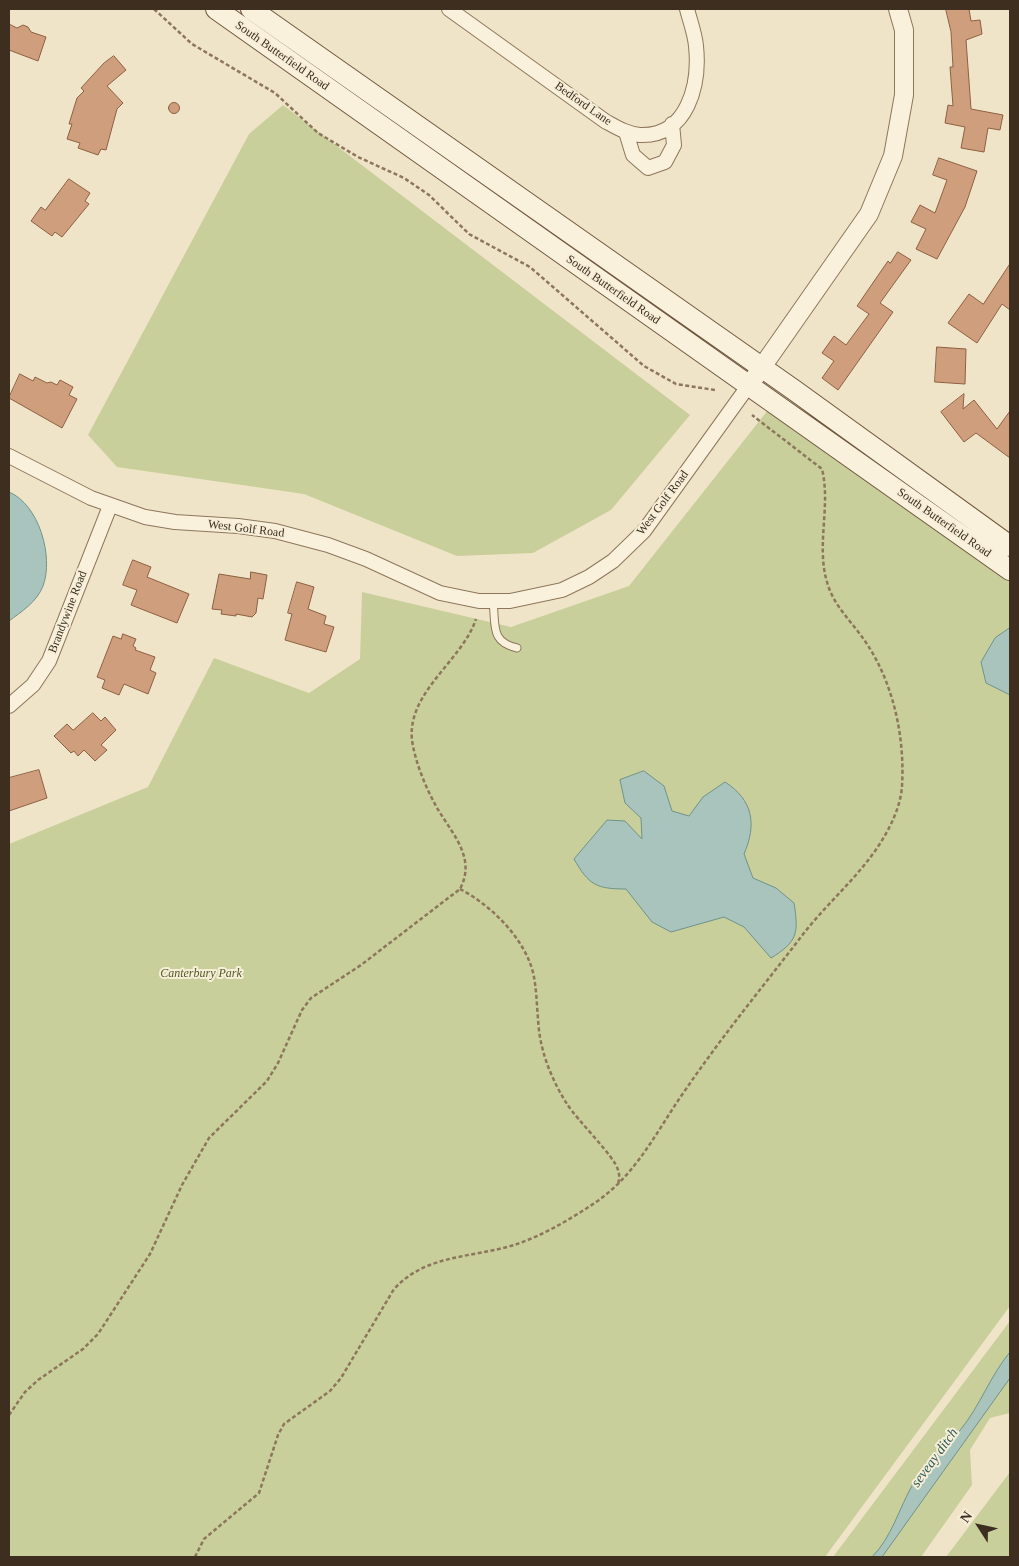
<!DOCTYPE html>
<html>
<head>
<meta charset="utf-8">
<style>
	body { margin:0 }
	#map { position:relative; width:1019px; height:1566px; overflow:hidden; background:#f0e4c8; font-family:Georgia,serif }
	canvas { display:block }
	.frame { position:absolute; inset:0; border:10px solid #3d2e20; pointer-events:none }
	.north { position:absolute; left:954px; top:1501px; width:50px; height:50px; -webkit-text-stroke:4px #f7eed8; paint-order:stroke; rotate:305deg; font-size:14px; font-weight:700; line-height:20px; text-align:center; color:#3d2e20 }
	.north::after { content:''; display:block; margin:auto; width:18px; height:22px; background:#3d2e20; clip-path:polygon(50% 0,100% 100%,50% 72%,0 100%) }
</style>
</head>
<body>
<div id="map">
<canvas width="1019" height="1566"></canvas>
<div class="frame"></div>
<div class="north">N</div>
</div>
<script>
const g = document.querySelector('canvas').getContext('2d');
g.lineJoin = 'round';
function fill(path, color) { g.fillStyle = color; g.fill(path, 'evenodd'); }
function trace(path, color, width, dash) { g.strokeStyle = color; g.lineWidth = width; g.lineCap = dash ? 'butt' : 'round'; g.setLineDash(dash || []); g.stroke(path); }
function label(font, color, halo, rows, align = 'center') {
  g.font = font + ' Georgia,serif'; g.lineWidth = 4; g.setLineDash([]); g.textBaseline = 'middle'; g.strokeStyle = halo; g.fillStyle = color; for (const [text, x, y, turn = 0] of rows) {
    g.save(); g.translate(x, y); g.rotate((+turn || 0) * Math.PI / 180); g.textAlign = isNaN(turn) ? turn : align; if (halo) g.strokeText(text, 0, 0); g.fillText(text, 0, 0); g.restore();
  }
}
fill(new Path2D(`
	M283,105l407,310 -79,95 -78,43 -76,3 -153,-62 -187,-27 -29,-32 161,-301z
	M768,410l37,26 11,-16 194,140v746l-185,251h-816v-713l139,-57 66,-129 95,35 51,-34 2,-67 149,35 118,-41z
	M1010,1321v92l-20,5 -20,32 2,35 -51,72h-88z
	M1010,1472v85h-64z`), '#c9cf9b');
const water = new Path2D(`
	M9,492c30,12 45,65 34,94 -6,16 -22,26 -34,35z
	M1010,628v67l-24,-12 -5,-21 14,-24z
	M644,771l20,15 8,25 17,5 14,-19 22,-15c28,18 32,42 19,72l9,24 23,10 18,15c5,31 3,39 -23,55l-27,-31 -20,-10 -53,15 -19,-10 -26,-33c-30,0 -37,-4 -52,-30l33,-39 18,1 17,18 -1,-21 -16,-15 -5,-23z
	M1010,1352v26l-128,179h-10c20,-20 27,-49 41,-73 13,-21 32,-36 48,-55 19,-23 29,-53 49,-77z`);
fill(water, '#a9c4bc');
trace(water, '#6f938a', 1);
const building = new Path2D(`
	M946,9h23l2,12 9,-1 2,14 -16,6 5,69 32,6 -3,15 -12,-2 -4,24 -23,-4 4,-21 -20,-4 3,-18 5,1 -3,-39h3l-2,-35z
	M9,24l8,4 6,-3 5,2 3,5 15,5 -8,24 -29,-11z
	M114,56l12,14 -19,16 16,17 -6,6 -11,41 -5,-1 -3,6 -20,-7 2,-5 -13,-4 5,-15h-3l8,-26 7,-7 -3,-3 23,-25z
	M168.5 108a5.5 5.5 0 1 1 11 0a5.5 5.5 0 1 1-11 0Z
	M939,158l38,13 -12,36 -28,52 -21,-10 10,-20 -15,-7 9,-17 15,8 12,-33 -14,-5z
	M69,179l21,14 -5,8 4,3 -27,33 -7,-5 -3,4 -21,-15 10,-14 4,3z
	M898,252l13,8 -31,43 13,9 -55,78 -16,-12 12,-17 -12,-8 12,-17 12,9 23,-31 -12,-8 31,-45 2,2z
	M1010,264v46l-8,-6 -25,39 -29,-20 21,-29 14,10z
	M937,347l29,2 -1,35 -30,-2z
	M20,374l13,7 2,-4 12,6 4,-1 6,3 3,-5 13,7 -4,8 8,4 -15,29 -53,-30z
	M964,394l-1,15 11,-9 23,29 13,-18v47l-34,-25 -12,9 -23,-30z
	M133,560l18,7 -4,10 42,17 -12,29 -46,-18 6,-15 -14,-5z
	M251,572l16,3 -4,24 -5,-1 -2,15 -4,4 -16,-3v2l-15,-2 1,-4 -10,-1 7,-35 31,5z
	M297,582l17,5 -6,22 18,7 -2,8 10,3 -8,25 -41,-12 7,-26 -4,-1z
	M123,634l13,5 -3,7 3,2 -1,2 20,7 -5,13 6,3 -8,21 -24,-10 -5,11 -17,-7 3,-8 -8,-3 16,-41 8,3z
	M93,713l8,8 4,-4 11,13 -15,15 6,5 -12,11 -11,-11 -6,6 -4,-5 -3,2 -17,-17 13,-12 6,6z
	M39,770l8,28 -38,13v-33z`);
fill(building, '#cf9f7d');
trace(building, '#8d5f41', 1);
const service = new Path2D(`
	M493,602c3,23 -3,40 24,46`);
const minor = new Path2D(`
	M449,9l156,112c11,6 22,13 35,14 48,2 60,-51 56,-89 -1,-12 -6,-25 -9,-37
	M626,132l7,23 15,13 17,-6 9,-17 -2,-21
	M9,456l82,42 54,19 30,5 63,4 37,5 53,14 38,14 74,34 39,8h31l52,-11 27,-13 24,-16 31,-30 110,-153
	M9,706l24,-21 16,-24 61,-155`);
const tertiary = new Path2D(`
	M755,377l114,-163 24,-58 11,-61v-65l-6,-21`);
const secondary = new Path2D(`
	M216,9l794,561
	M251,9l543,381 216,156`);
trace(service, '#8d765c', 9);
trace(minor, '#8d765c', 16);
trace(tertiary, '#8d765c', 20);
trace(secondary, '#6f573f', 22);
trace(new Path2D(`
	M154,9l38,35 83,49 43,40 40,24 46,21 25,17 40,39 61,33 114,99 32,18 39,6
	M460,889c31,16 67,51 74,88 3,17 3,35 5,53 3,26 14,52 28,74 10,16 48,53 51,66 2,5 1,10 0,15
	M9,1415l16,-23 13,-12 45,-31 15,-15 52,-80 32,-69 27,-47 58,-57 11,-18 24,-53 9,-12 50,-33 99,-76c17,-32 -9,-56 -24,-83 -10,-18 -19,-40 -23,-60 -11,-51 49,-84 63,-127
	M195,1557l9,-18 55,-46 19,-58 6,-11 46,-33 11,-13 53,-89c32,-35 78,-31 120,-44 28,-9 57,-26 82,-43 42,-29 61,-72 90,-113 37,-54 79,-105 118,-156 26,-33 59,-60 80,-96 9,-15 17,-34 18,-51 3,-50 -9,-104 -37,-145 -13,-19 -32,-36 -38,-59 -11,-37 4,-76 -5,-113l-70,-54`), '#8d765c', 2.5, [4, 2.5]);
trace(service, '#faf1dc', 7);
trace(minor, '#faf1dc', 14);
trace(tertiary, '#faf1dc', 18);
trace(secondary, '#faf1dc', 20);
label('12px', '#3d2e20', '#f7eed8', [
	["South Butterfield Road",282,56,35],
	["Bedford Lane",583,104,35],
	["South Butterfield Road",613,290,35],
	["West Golf Road",663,503,-53],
	["South Butterfield Road",944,523,35],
	["West Golf Road",246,529,7],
	["Brandywine Road",68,612,-69]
]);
label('italic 12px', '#4d5a26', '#f7eed8', [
	["Canterbury Park",201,974]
]);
label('italic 14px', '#2f5d5a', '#f7eed8', [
	["seveay ditch",935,1458,-54]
]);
</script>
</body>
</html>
